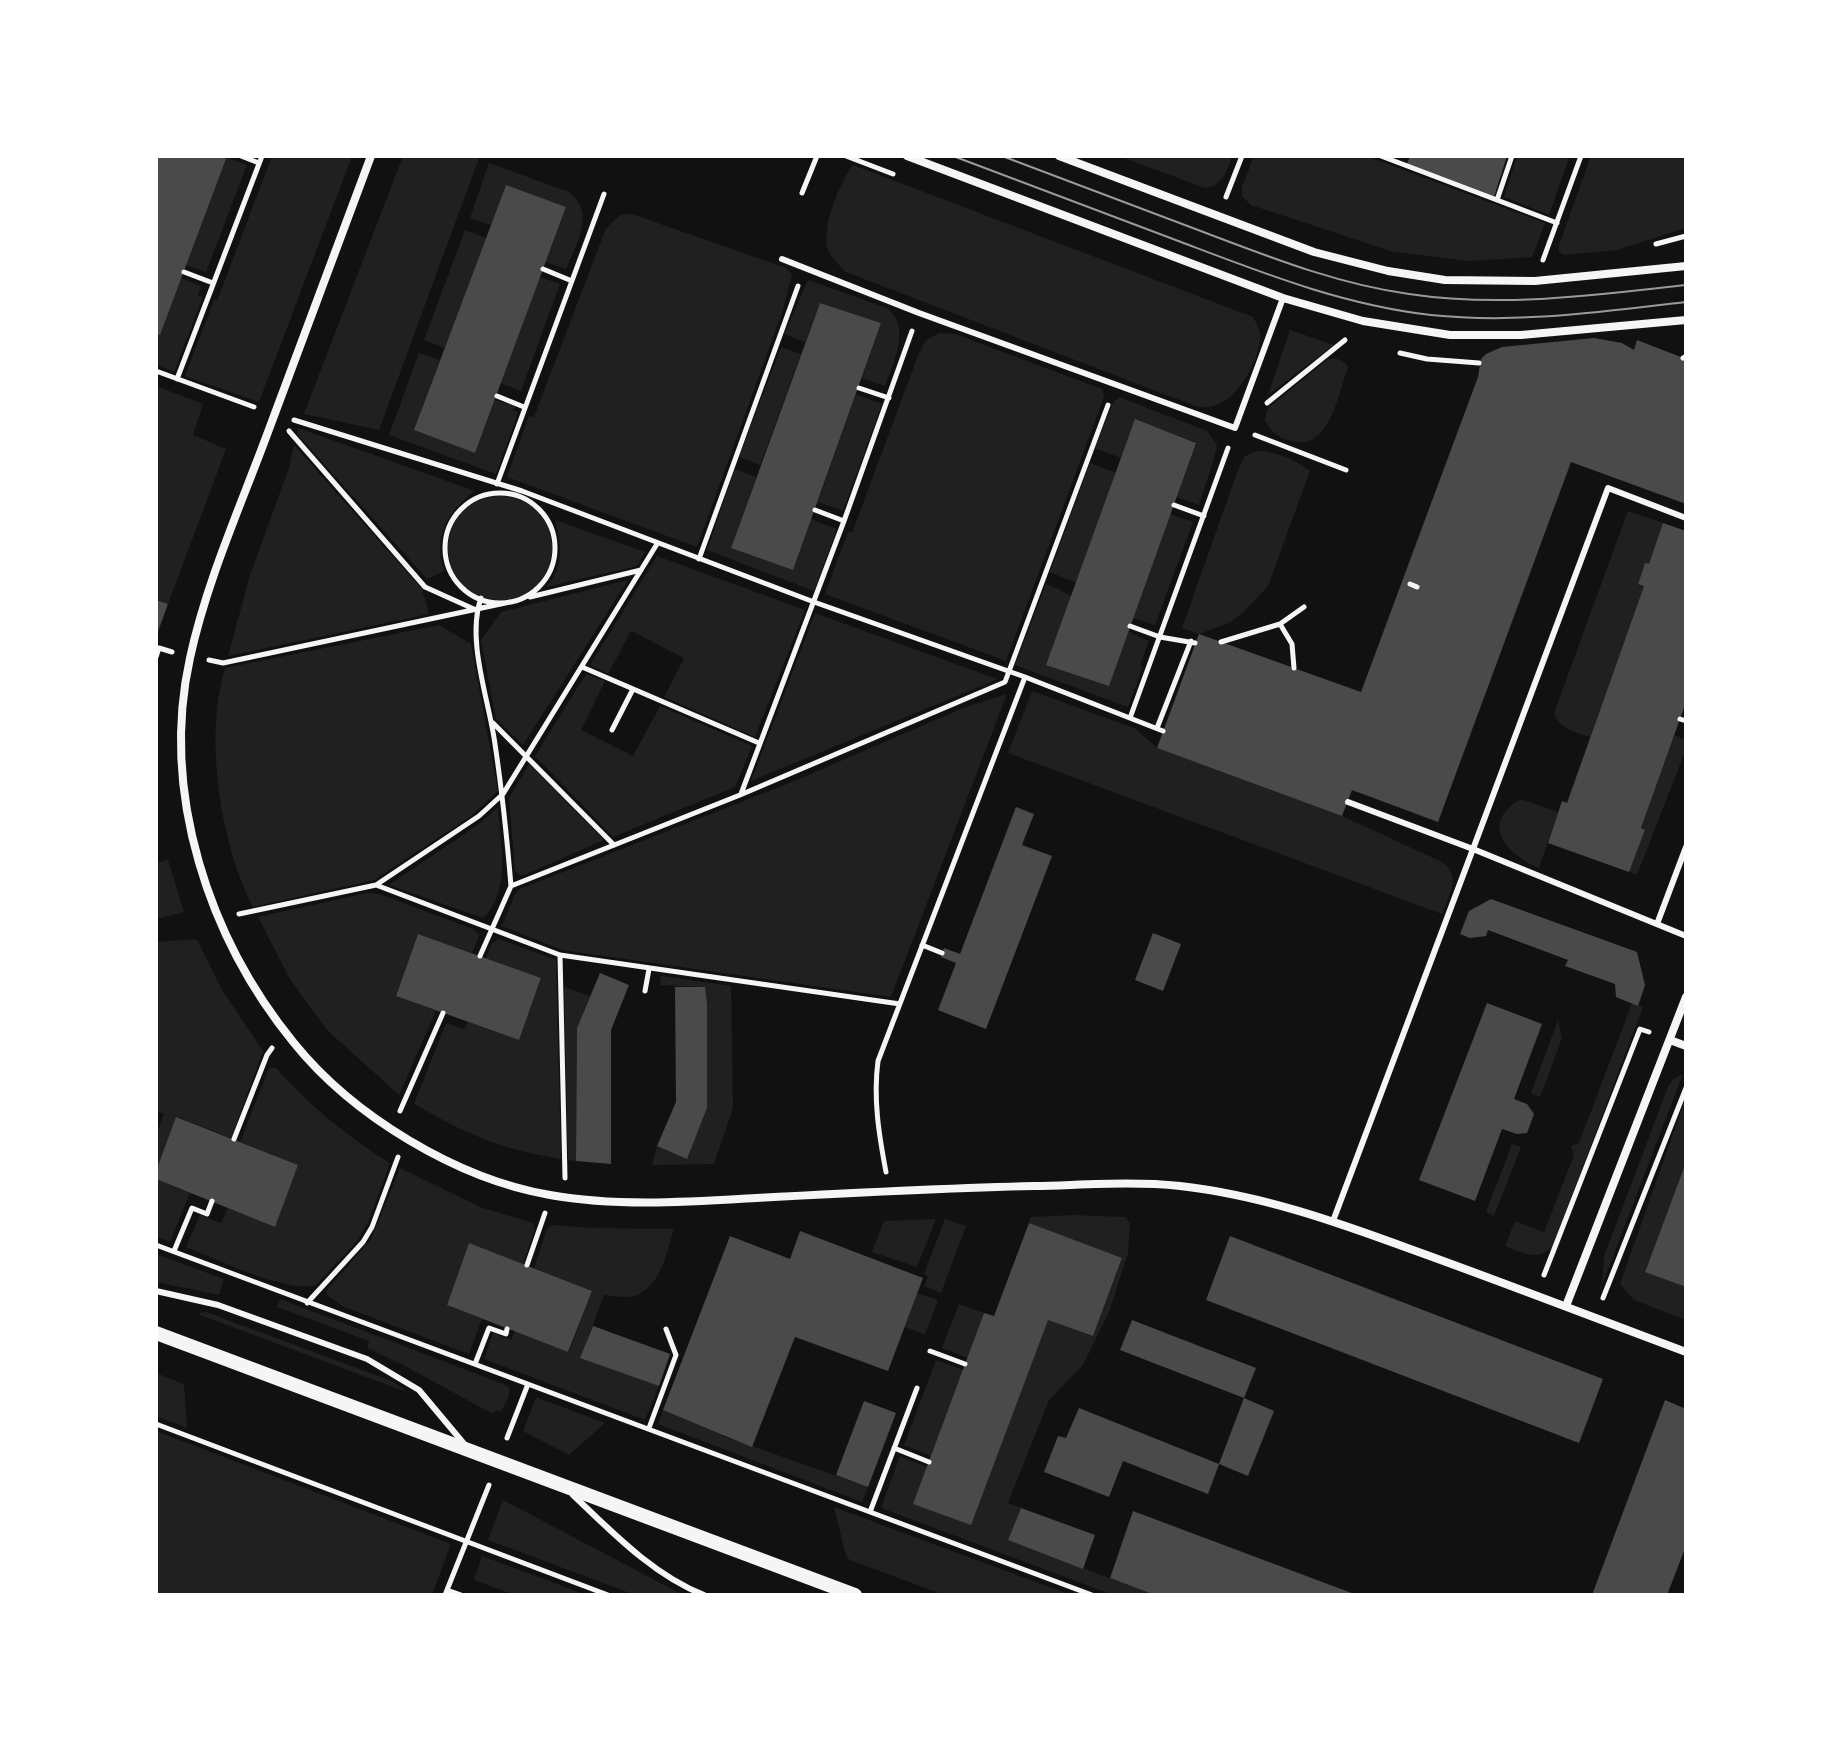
<!DOCTYPE html>
<html>
<head>
<meta charset="utf-8">
<style>
	body { margin:0 }
	#map { position:relative; width:1842px; height:1751px; overflow:hidden; background:#111; font-family:Inter,sans-serif }
	canvas { display:block }
	.frame { position:absolute; inset:0; border:158px solid #fff; pointer-events:none }
</style>
</head>
<body>
<div id="map">
<canvas width="1842" height="1751"></canvas>
<div class="frame"></div>
</div>
<script>
const g = document.querySelector('canvas').getContext('2d');
g.lineJoin = 'round';
function fill(path, color) { g.fillStyle = color; g.fill(path, 'evenodd'); }
function trace(path, color, width, dash) { g.strokeStyle = color; g.lineWidth = width; g.lineCap = dash ? 'butt' : 'round'; g.setLineDash(dash || []); g.stroke(path); }
fill(new Path2D(`
	M272,156h80l-93,246 -74,-26 29,-76 3,1z
	M403,156l76,2 -100,272 -75,-16z
	M1119,156h113c-6,16 -8,29 -27,32z
	M1254,156h112l179,67 -13,34 -63,4 -79,-10 -139,-46 -9,-9v-9z
	M1517,156h53l-21,59 -45,-18z
	M1591,156h95v72l-69,22 -54,5 -4,-3v-7z
	M226,157l21,8 -41,107 -20,-7z
	M489,163l80,29c27,22 8,50 -3,77l-20,-7 20,-55 -60,-21 -15,39 -21,-7z
	M853,165l400,152c3,6 7,12 7,18 1,24 -22,64 -46,71 -6,2 -13,1 -19,0l-349,-134c-7,-7 -17,-16 -19,-26 -4,-22 13,-65 26,-81z
	M632,214l154,54 6,6 -9,36 -86,237 -190,-70 22,-61 5,1 72,-189 14,-13z
	M465,230l21,8 -41,110 -21,-8z
	M540,277l20,7 -39,107 -20,-8z
	M181,278l20,8 -3,9 5,2 -29,75 -18,-7v-32l4,1z
	M808,280l79,28c25,19 6,55 -2,78l-23,-8 19,-55 -61,-20 -15,39 -21,-8z
	M1290,330l44,15 -66,50z
	M939,333l16,1 147,55 2,8 -98,264 -181,-67 23,-62 4,1 67,-180 6,-12z
	M781,347l20,7 -41,111 -21,-8z
	M419,353l21,7 -25,70 60,23 20,-53 20,6 -2,4 5,2 -2,7 -20,55 -107,-39z
	M1328,359c9,-1 15,0 20,8 -10,28 -19,88 -60,73 -11,-3 -18,-10 -23,-20l3,-12z
	M156,386l47,18 -10,31 33,14 -58,155 -12,-4z
	M856,394l26,10 -39,107 -25,-9z
	M1119,397l88,34 10,14 -4,17 -14,43 -23,-8 19,-55 -59,-22 -15,38 -26,-10 18,-45z
	M298,428l177,63c-28,21 -42,45 -31,80l-17,8 -130,-145z
	M294,445l128,144 7,25 -201,42 22,-81 39,-107z
	M1257,451c19,0 37,8 53,20l-42,115 -24,26 -15,11 -30,11 -17,-6 56,-158 7,-14z
	M1090,463l26,10 -40,110 -26,-11z
	M735,469l21,8 -25,71 62,22 18,-51 26,10 -23,62 -107,-41z
	M448 548a52 52 0 1 1 104 0a52 52 0 1 1-104 0Z
	M1628,511l35,12 -14,41h-4l-7,19 6,3 -54,151c-15,-5 -30,-8 -36,-24z
	M1170,514l23,8 -38,103 -22,-7z
	M555,520l90,32 -8,14 -91,21c19,-21 15,-42 9,-67z
	M657,556l148,54 -50,127 -91,-40 20,-39 -53,-27 -23,43 -18,-9z
	M628,580l-105,165 -27,-26 -15,-79 20,-28z
	M1046,584c39,15 64,42 103,57l-9,24 3,2 -15,40 -113,-42z
	M815,613l168,61 15,5 -247,102z
	M439,625l32,19 27,147 -27,25 -97,64 -121,27c-33,-65 -49,-169 -28,-239z
	M586,674l19,7 -24,49 52,26 27,-50 92,40 -17,41 -122,50 -78,-81z
	M1032,691l102,37 23,20 185,68 100,46c20,14 7,33 0,52l-434,-161z
	M1007,694l-116,303 -329,-47 -60,-24 13,-32 5,-5 272,-107 171,-74z
	M1674,735l12,5v9l-49,126 -8,-3 16,-41 -4,-3z
	M529,764l75,76 -80,35h-5l-4,-5 -6,-72z
	M1521,799l37,13 -19,56c-33,-14 -60,-45 -18,-69z
	M498,807c2,35 14,85 -15,111l-94,-33 90,-61z
	M168,860l16,52 -28,7v-56z
	M367,893l12,1 94,35 6,6 -7,18 -54,-19 -22,62 40,15 -37,84 -72,-65 -37,-51 -32,-62z
	M197,939l25,51 41,61 -32,87 -54,-21 -21,54v-36l8,-21 -8,-3v-169z
	M499,939l57,21 5,199c-61,-10 -93,-24 -147,-55l32,-81 18,6 4,-7 51,18 22,-61 -55,-21 6,-15z
	M661,976l70,10 2,122 -19,56 -62,1 5,-19 30,12 20,-50 -2,-121 -45,-2z
	M564,987l26,9 -13,32 -1,133 -8,-1z
	M1632,1003l11,4 -90,239c-15,16 -30,7 -48,0l10,-25 29,11 30,-77 -3,-9 8,-3z
	M1558,1020l4,18 -22,59 -9,-4z
	M269,1068h7c34,38 70,68 114,95l-22,60 -10,17 -42,45c-25,10 -102,-27 -130,-38l14,-32 21,8 7,-15 47,18 23,-61 -58,-23z
	M1683,1074l-81,211 2,-29 64,-169 5,-8z
	M1686,1097v64l-41,110 41,16v33l-52,-20 -14,-16z
	M1512,1144l9,3 -27,69 -8,-4z
	M400,1168l80,39 53,16 2,6 -12,35 -54,-20 -22,61 35,14 -13,35 -125,-47 -16,-11 -2,-5 45,-52z
	M156,1179l34,14 -20,49 -14,-5z
	M1074,1215l51,2 5,7 -2,29 -19,59 -26,53 -34,35 -41,103 13,5 -13,32 147,55h-42l-232,-87 19,-52 27,11 121,-147 45,16 29,-77 -93,-36 1,-6z
	M936,1219l-19,48 -45,-15 12,-31z
	M945,1219l21,7 -25,67 -17,-7 4,-10 -4,-2z
	M552,1225l41,3 81,1c-7,22 -13,56 -37,66 -10,4 -23,1 -33,0l-23,62 78,29 -14,34 -161,-61 9,-26 18,7 4,-9 54,21 23,-61 -58,-23 13,-39z
	M156,1254l68,25 -5,16 -63,-13z
	M917,1293l21,7 -13,34 -20,-7z
	M280,1299l226,86 3,2v9l-8,16 -5,-2 -3,4 -88,-48 -38,-18 2,-7 -92,-34z
	M959,1304l25,9 -16,45 -26,-10z
	M206,1312l183,68 14,8 1,3 -204,-76v-2z
	M936,1360l27,10 -32,86 -27,-11z
	M156,1373l28,11 3,44 -31,-12z
	M536,1397l69,26 -36,32 -46,-24z
	M663,1410l60,23v3l145,51 -6,15 -204,-78z
	M156,1431l295,113 -19,51h-276z
	M503,1500l180,95h-48l-147,-55z
	M834,1507l207,77 31,11h-128l-94,-35 -4,-4z
	M482,1556l105,39h-72l-41,-15z`), '#202020');
fill(new Path2D(`
	M156,156h71l-67,179 -4,-2z
	M1410,156h97l-13,41 -87,-33z
	M506,185l60,22 -91,246 -61,-23z
	M820,303l61,20 -88,247 -62,-22z
	M1594,338l28,5 12,7 3,-10 49,19v145l-115,-42 -133,360 -86,-32 -10,26 -185,-68 42,-114 162,58 117,-315 3,-18 5,-5 16,-7z
	M1135,419l61,24 -87,243 -63,-21z
	M1663,523l23,8v171l-45,126 4,2 -16,42 -81,-29 14,-42 5,2 77,-217 -6,-2 7,-21 4,1z
	M156,600l12,4 -12,33z
	M1016,807l18,7 -12,31 30,11 -66,173 -48,-19 18,-47 -15,-6 3,-9 16,6z
	M1491,899l146,53 8,33 -7,21 -22,-9 -1,-13 -50,-18 3,-6 -80,-30 -2,6 -16,2 -10,-4 9,-23z
	M1153,933l28,11 -18,47 -28,-11z
	M418,934l123,44 -22,62 -123,-44z
	M600,973l29,12 -18,45v134l-35,-3 1,-133z
	M675,987h30l2,17v104l-20,51 -30,-13 19,-44z
	M1487,1003l55,21 -28,75 13,5 7,10 -7,19 -10,1 -15,-5 -27,72 -56,-21z
	M176,1117l122,48 -23,62 -119,-48v-8z
	M1686,1162v125l-41,-15z
	M1029,1223l93,35 -29,78 -45,-16 -77,205 -58,-21 71,-191 10,3z
	M800,1231l123,47 -35,93 -93,-34 -43,110 -89,-37 67,-174 60,23z
	M1230,1236l373,143 -24,64 -373,-143z
	M469,1243l123,48 -24,61 -121,-47z
	M1132,1320l124,48 -12,30 30,13 -26,65 -29,-12 25,-66 -124,-48z
	M593,1326l77,28 -11,32 -79,-28z
	M1665,1400l21,9v137l-19,49h-75z
	M864,1401l32,12 -28,74 -32,-12z
	M1079,1408l140,56 -11,30 -85,-33 -14,36 -65,-25 14,-36 8,2z
	M1021,1508l74,27 -12,34 -75,-29z
	M1133,1511l224,84h-202l-45,-17z`), '#4a4a4a');
trace(new Path2D(`
	M241,156l18,7
	M846,156l47,18
	M1381,156l116,44 15,-44
	M802,193l15,-37
	M1226,197l16,-41
	M1497,200l60,23
	M1656,244l30,-8
	M1543,260l38,-104
	M543,269l29,12
	M184,272l29,11
	M1400,353l27,6 52,4
	M1683,358l3,-2
	M156,371l98,36
	M177,379l85,-223
	M859,388l30,10
	M497,396l27,11
	M1267,403l78,-63
	M294,420l228,71 292,111 211,75 138,54
	M289,431l136,156 51,23
	M1255,435l91,35
	M497,484l107,-290
	M445 548a55 55 0 1 1 110 0a55 55 0 1 1-110 0Z
	M1174,505l30,11
	M815,510l29,11
	M699,559l99,-273
	M1410,584l7,3
	M530,597l111,-27
	M481,598c-15,42 8,102 14,146 7,47 12,94 16,142
	M1280,624l12,20 2,24
	M1130,626l30,11 35,6
	M1221,642l59,-18 24,-17
	M156,657l3,-9 13,4
	M209,660l14,3 287,-61
	M582,667l177,76
	M1130,718l98,-270
	M1680,719l6,2
	M493,723l121,122
	M1157,728l34,-87
	M612,730l21,-41
	M741,794l103,-273 68,-190
	M376,885l103,-69 24,-22 154,-250
	M239,914l137,-29 184,70 340,49
	M922,945l20,8
	M560,955l5,223
	M480,956l31,-70 229,-91 265,-113 103,-277
	M645,991l4,-22
	M400,1111l43,-98
	M234,1139l33,-84 5,-7
	M886,1172c-7,-37 -13,-73 -8,-111l147,-384
	M156,1245c312,117 624,233 936,350
	M174,1251l18,-43 15,6 5,-13
	M527,1265l18,-52
	M1544,1275l96,-246 9,3
	M1603,1298l83,-210
	M307,1303l56,-61 9,-15 26,-70
	M930,1351l35,13
	M475,1364l14,-36 17,6 1,-5
	M156,1424l452,171
	M649,1428l27,-73 -10,-26
	M507,1438l21,-54
	M894,1448l35,14
	M870,1512l47,-124
	M447,1590l14,5
	M445,1595l44,-110`), '#f5f5f5', 5);
trace(new Path2D(`
	M782,259l137,54 316,115 48,-130
	M1686,518l-78,-30 -135,361 213,87
	M1657,924l29,-77
	M1333,1221l140,-372 -125,-47
	M156,1291l62,14 149,54 52,31 46,55
	M573,1495c39,37 80,80 131,100`), '#f5f5f5', 6);
trace(new Path2D(`
	M371,156c-36,95 -71,190 -106,284 -27,72 -59,144 -75,218 -30,135 19,281 104,385 59,73 163,136 256,152 67,12 138,7 206,3 93,-5 186,-10 279,-12 48,-1 97,-5 145,0 81,9 157,36 233,64 92,33 182,68 273,102
	M907,156l376,142 80,23 87,14h71l165,-15
	M1059,156l255,96 74,19 57,9 90,1 151,-15
	M1670,1040l16,6
	M1566,1306l120,-309`), '#f5f5f5', 8);
trace(new Path2D(`
	M156,1333l699,262`), '#f5f5f5', 14);
trace(new Path2D(`
	M953,156c76,29 152,58 228,86 82,31 162,63 250,73 85,9 171,-3 255,-13
	M1002,156c68,26 136,51 204,77 66,25 132,51 203,61 92,14 185,1 277,-9`), '#9a9a9a', 2);
</script>
</body>
</html>
